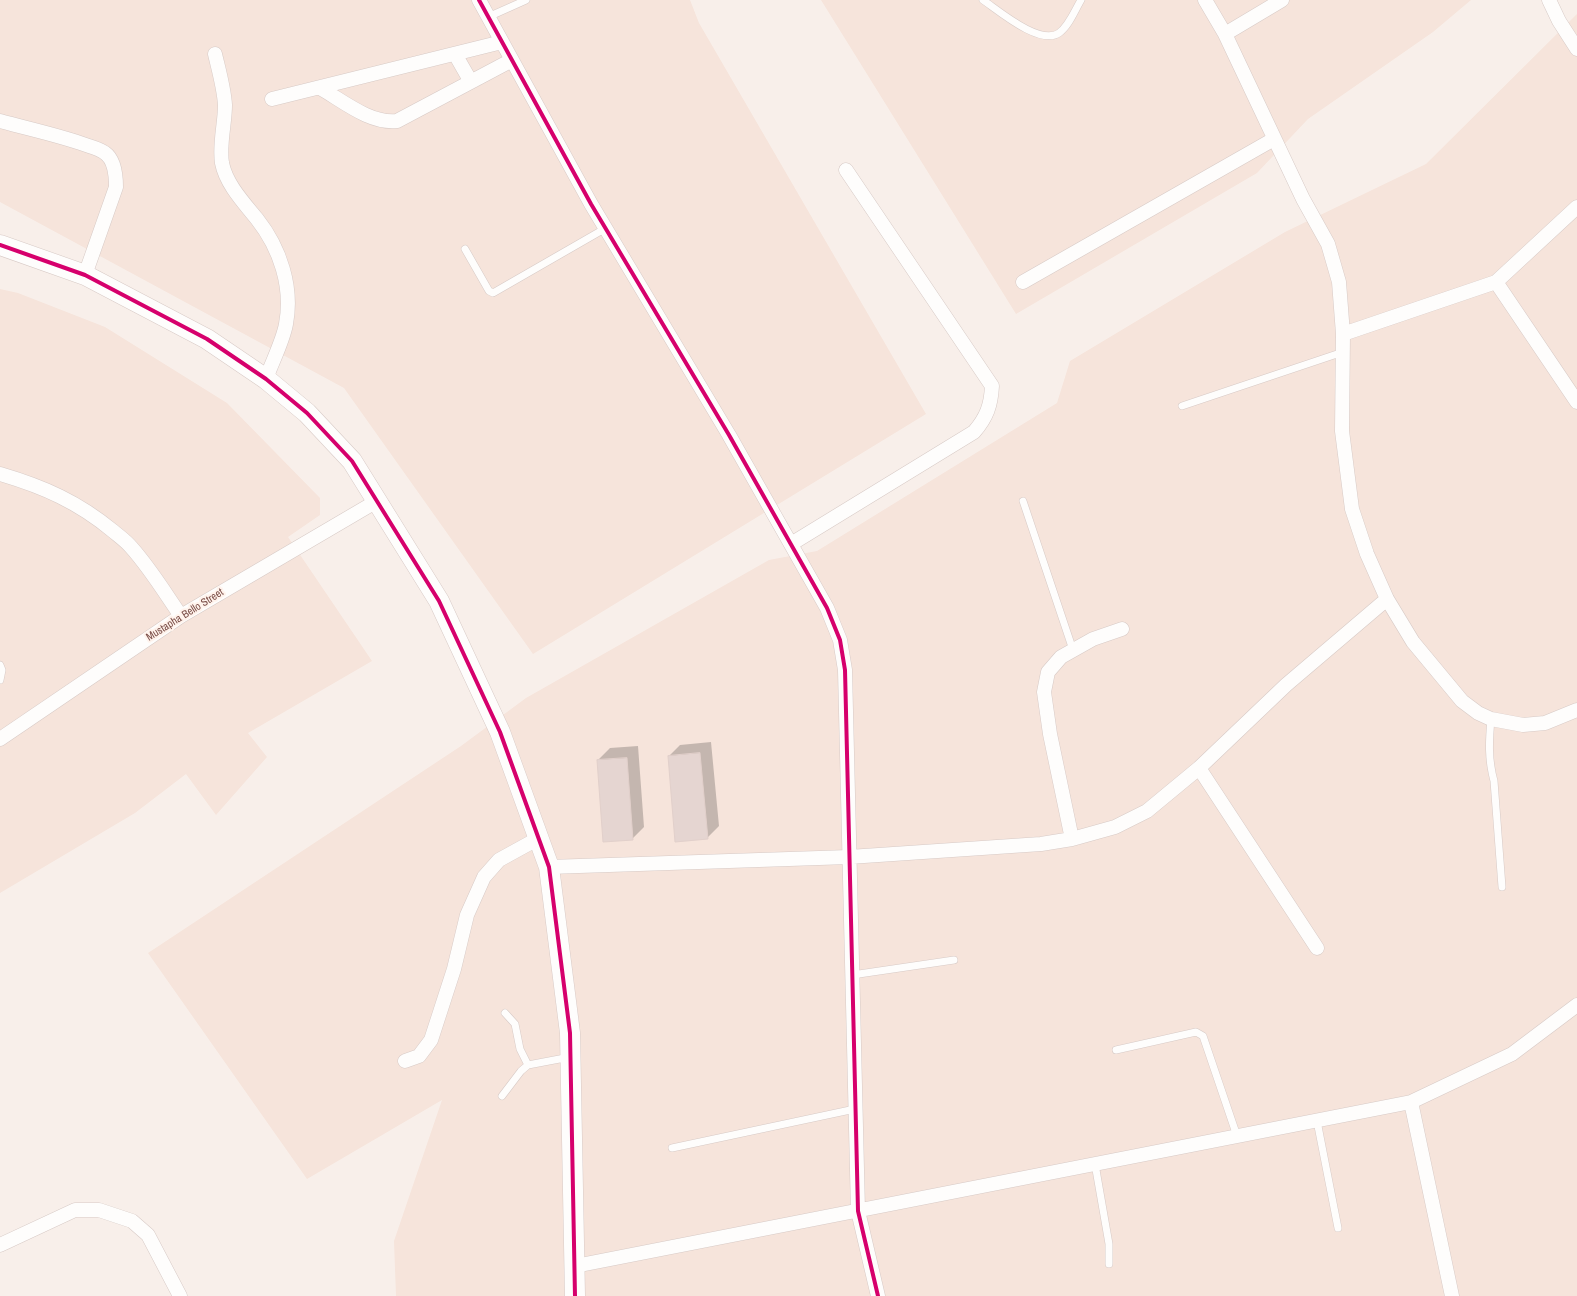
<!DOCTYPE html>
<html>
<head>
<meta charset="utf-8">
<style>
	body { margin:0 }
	canvas { display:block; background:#f8efea }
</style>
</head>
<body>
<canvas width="1577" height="1296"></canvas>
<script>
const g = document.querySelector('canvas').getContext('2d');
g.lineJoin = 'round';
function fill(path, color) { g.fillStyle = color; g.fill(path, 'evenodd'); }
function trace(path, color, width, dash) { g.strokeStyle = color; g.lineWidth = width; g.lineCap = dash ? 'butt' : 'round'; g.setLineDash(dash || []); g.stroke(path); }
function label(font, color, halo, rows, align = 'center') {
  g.font = font + ' "Archivo Narrow",sans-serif'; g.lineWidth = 4; g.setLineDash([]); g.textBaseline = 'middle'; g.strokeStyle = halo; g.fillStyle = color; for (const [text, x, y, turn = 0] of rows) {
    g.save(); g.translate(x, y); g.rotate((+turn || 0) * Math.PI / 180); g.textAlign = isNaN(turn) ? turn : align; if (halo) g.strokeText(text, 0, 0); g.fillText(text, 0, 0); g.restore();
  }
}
fill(new Path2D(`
	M0,0h690l9,23 227,391 -393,240 -189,-266 -344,-186z
	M821,0h650l-38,32 -125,87 -51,54 -241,141z
	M1577,14v1282h-1181l-2,-55 48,-141 -135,79 -159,-226 313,-207 65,-48 243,-138 48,-9 240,-148 13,-42 215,-129 141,-68z
	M0,289l18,4 87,34 122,76 93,95v17l-32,22 84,124 -124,72 19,24 -51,58 -30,-41 -51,39 -135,80z`), '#f6e4db');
fill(new Path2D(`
	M711,742l8,84 -12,12 -38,-82 11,-11z
	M638,746l6,81 -12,12 -34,-79 12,-12z`), '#0003');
const building = new Path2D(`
	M700,753l8,86 -33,3 -7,-86z
	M627,758l6,82 -30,2 -6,-82z`);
fill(building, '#e5d5d1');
trace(building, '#e2d0cb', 1);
const lane = new Path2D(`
	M983,0c16,11 57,46 76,33 10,-7 16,-23 22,-33
	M488,17l38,-17
	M465,249l24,42 4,2 113,-65
	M1182,406l161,-54
	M1023,501l50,149
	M0,665l2,5 -2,10
	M1491,719c-2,22 -3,40 3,62l8,106
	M852,975l102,-15
	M505,1013l10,11 5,25 8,16
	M1116,1050l80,-18 7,4 34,100
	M502,1096l19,-25 7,-6 42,-8
	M1317,1121l21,107
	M672,1148l183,-39
	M1095,1164l14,80v20`);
const street = new Path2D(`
	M479,0l112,204 138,231 98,173 13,32 5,30 13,541 20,85
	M1205,0l20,34 78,165 25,45 11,38 4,52 -1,97 10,78 15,45 20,45 26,43 49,59 16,12 13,6 32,6 22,-2 32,-13
	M1549,0l10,21 18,28
	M1225,34l57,-34
	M215,54c4,17 9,34 10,51 0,19 -6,39 -3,58 4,21 22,40 35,56 23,29 36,68 29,105 -3,17 -14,38 -20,55
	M455,54l16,28
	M320,88c23,13 50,36 77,33l115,-61
	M272,99l230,-57
	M0,121c29,8 58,14 86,24 6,2 14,4 19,8 10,7 11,24 11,34l-31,88
	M1023,282l251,-143
	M1496,282l81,120
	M1343,334l153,-52 81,-75
	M0,474c44,13 78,28 113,57 6,5 13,10 18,16 19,21 34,46 50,69
	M791,544l183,-112c13,-15 17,-27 18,-46l-146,-216
	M0,739l181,-123 196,-115
	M1199,768l118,180
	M1072,839l-22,-105 -6,-42 4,-20 13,-15 32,-18 29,-10
	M549,867l300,-10 192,-13 31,-5 43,-12 32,-16 52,-43 87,-83 101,-86
	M405,1061l14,-5 12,-16 23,-71 13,-54 17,-38 15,-17 40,-22
	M1411,1102l41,194
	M0,1245l75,-35h24l33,11 16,14 32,61
	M575,1266l836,-164 101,-48 65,-49`);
const secondary = new Path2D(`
	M0,245l85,30 122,64 59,40 41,34 45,48 87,140 61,131 49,135 21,166 5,263`);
trace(lane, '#d7cac6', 8);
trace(street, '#d7cac6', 15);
trace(secondary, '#d8cac6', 21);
trace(lane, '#fefdfc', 7);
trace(street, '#fefdfc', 14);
trace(secondary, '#fefdfc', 20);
trace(new Path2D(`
	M479,0l112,204 138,231 98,173 13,32 5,30 13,541 20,85
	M0,245l85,30 122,64 59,40 41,34 45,48 87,140 61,131 49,135 21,166 5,263`), '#d6006c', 4);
label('11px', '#7a4d47', '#fff3ec', [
	["Mustapha Bello Street",185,615,-32]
]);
</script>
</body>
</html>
